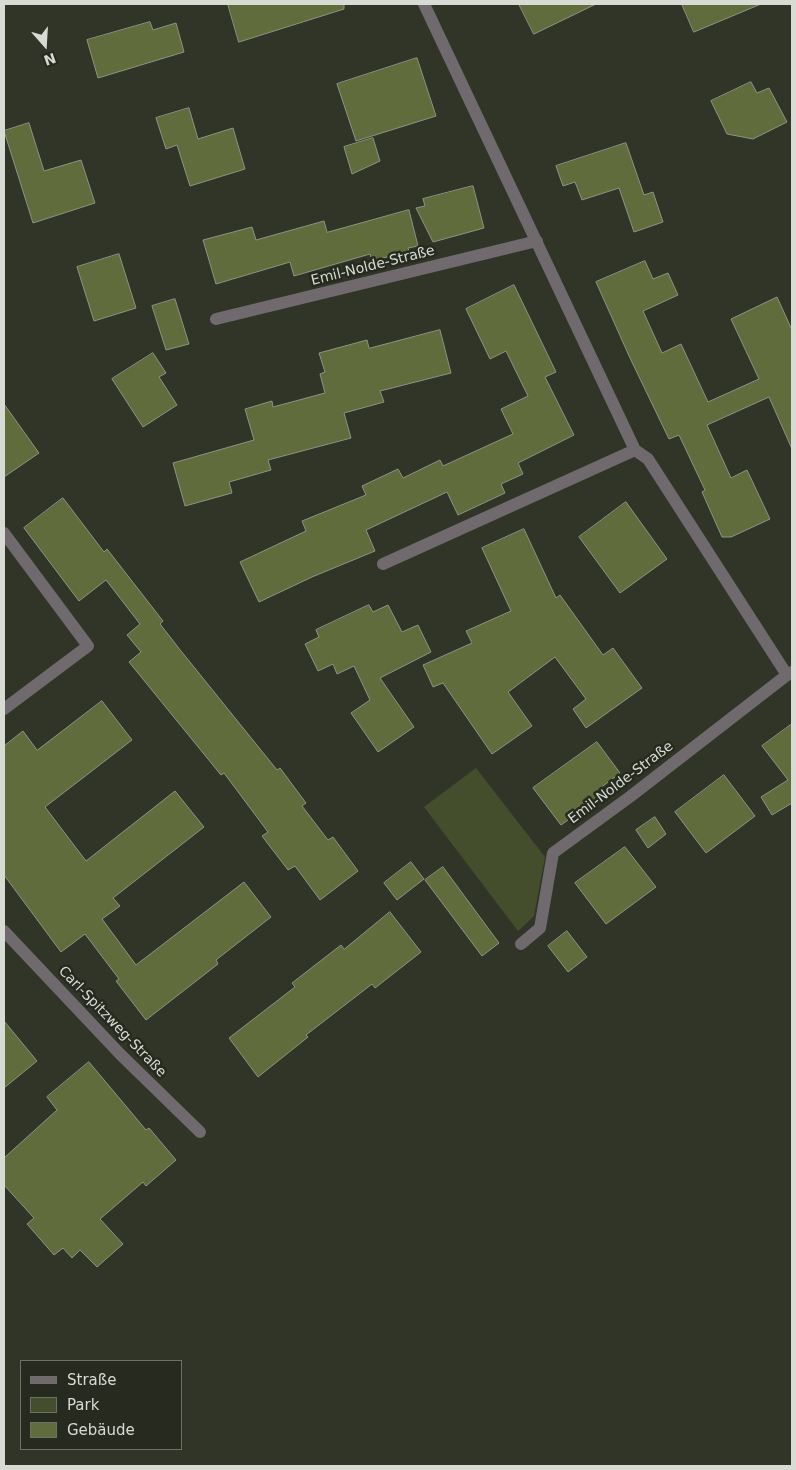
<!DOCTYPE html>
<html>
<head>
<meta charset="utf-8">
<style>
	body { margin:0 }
	#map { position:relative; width:796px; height:1470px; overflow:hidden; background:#313528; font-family:"DejaVu Sans",sans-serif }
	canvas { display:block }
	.frame { position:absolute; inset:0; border:5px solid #d8dbd3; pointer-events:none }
	.legend { position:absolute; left:20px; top:1360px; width:162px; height:90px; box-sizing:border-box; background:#272b1f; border:1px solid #6e7167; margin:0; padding:6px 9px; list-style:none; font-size:15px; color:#d8dbd3 }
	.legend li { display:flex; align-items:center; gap:10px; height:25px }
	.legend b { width:25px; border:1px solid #6e7167 }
	.north { position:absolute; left:20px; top:20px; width:50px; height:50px; -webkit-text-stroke:4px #272b1f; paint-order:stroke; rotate:161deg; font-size:14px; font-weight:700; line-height:20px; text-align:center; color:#d8dbd3 }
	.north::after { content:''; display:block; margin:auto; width:18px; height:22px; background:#d8dbd3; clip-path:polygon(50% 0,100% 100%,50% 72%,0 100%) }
</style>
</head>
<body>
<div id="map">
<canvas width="796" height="1470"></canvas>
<div class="frame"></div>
<ul class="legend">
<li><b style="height:6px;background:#706a6e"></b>Straße</li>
<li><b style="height:14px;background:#454e2c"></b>Park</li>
<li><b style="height:14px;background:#606c3c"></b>Gebäude</li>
</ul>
<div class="north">N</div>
</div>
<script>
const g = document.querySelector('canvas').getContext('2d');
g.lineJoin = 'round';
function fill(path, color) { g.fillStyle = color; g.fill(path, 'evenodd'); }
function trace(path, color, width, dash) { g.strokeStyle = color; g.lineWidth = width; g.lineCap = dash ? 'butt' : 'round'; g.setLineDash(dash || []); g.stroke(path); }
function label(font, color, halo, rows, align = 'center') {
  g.font = font + ' "DejaVu Sans",sans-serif'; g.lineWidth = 5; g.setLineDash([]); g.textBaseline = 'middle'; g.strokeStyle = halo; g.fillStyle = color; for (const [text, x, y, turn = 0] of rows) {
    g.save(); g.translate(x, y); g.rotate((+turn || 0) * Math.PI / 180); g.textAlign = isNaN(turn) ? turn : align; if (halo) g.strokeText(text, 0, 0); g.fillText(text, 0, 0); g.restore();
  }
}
fill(new Path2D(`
	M476,768l69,89 -11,59 -16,15 -94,-124z`), '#454e2c');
const building = new Path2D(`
	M228,4h116v5l-105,33z
	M519,4h77l-62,30z
	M682,4h79l-67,28z
	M150,22l3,8 23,-7 8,29 -86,26 -11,-38z
	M417,58l19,58 -80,25 -19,-57z
	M751,82l6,11 12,-5 18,34 -34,17 -26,-5 -16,-33z
	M189,108l9,31 35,-11 12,41 -55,17 -13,-41 -11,4 -10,-31z
	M29,123l15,48 37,-11 14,43 -62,20 -29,-92z
	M373,138l7,23 -28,13 -8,-27z
	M626,143l18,52 9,-3 10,30 -29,10 -15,-44 -37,12 -7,-18 -12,4 -7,-20z
	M473,186l11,42 -51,14 -17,-34 9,-2 -2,-7z
	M409,210l9,36 -10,2 1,3 -37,10 -2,-7 -76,22 -4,-14 -74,22 -13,-44 49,-13 4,13 68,-19 3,11z
	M119,254l17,54 -42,13 -17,-54z
	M645,261l8,18 15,-6 10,22 -35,16 19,42 19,-9 27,58 51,-23 -28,-60 46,-22 15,33v119l-23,-52 -62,28 24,53 16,-8 23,49 -39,18h-9l-20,-45 3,-2 -26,-55 -10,4 -39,-81 -34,-76z
	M514,285l42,87 -11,5 29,58 -56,28 5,11 -22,10 4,9 -47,22 -11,-23 -81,38 9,21 -63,26 -53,25 -19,-40 66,-31 -4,-10 64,-26 -4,-9 36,-17 5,9 37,-18 3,6 70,-32 -12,-25 27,-13 -22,-45 -16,8 -24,-50z
	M175,299l14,45 -23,6 -14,-44z
	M440,330l11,43 -71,18 4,11 -40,11 7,25 -83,22 3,10 -42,12 3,11 -47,13 -12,-43 81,-23 -9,-31 27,-8 1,6 52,-14 -5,-19 5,-2 -6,-19 48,-13 2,8z
	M153,353l13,20 -7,4 18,28 -34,22 -31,-48z
	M4,404l35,49 -35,24z
	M63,498l41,54 3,-3 56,72 -3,3 21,27 96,119 3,-2 26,35 -4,3 26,34 5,-3 25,34 -38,29 -25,-34 -7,4 -26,-34 6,-4 -44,-59 -3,2 -92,-113 12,-10 -14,-17 13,-11 -34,-44 -27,21 -55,-73z
	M626,502l41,57 -47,34 -41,-56z
	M524,529l32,69 4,-3 43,60 10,-7 29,40 -56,40 -13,-19 13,-10 -31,-42 -47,35 24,34 -40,28 -49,-71 -10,4 -10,-22 49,-22 -6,-12 45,-20 -29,-63z
	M369,605l4,7 15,-7 14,27 16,-7 13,27 -51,26 34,49 -36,25 -27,-39 19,-13 -16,-34 -17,8 -4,-10 -15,7 -13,-27 14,-7 -3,-7z
	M102,701l30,39 -87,67 41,54 89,-70 29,36 -91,71 7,8 -18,13 34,46 108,-83 27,35 -55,43 2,4 -72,56 -30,-39 3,-2 -34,-45 -24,18 -57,-77v-129l19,-15 14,19z
	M792,724v79l-20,12 -11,-18 27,-17 -26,-34z
	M597,742l23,31 -21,16 4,6 -42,30 -28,-37z
	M724,775l31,41 -49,37 -31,-41z
	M655,817l11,17 -18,14 -12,-18z
	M625,847l31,40 -50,37 -31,-41z
	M411,862l13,17 -27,21 -13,-17z
	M443,867l56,76 -17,13 -57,-76z
	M390,912l31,40 -46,36 -3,-4 -66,51 2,2 -50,40 -29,-39 66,-51 -3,-4 49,-38 3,4z
	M567,931l20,26 -19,15 -20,-26z
	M4,1021l33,40 -33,27z
	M89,1062l57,68 3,-2 27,32 -30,26 -3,-4 -43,37 23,25 -26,23 -17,-17 -8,8 -9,-10 -9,7 -27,-31 7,-6 -30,-33v-27l53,-48 -10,-13z`);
fill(building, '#606c3c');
trace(building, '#8e9384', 1);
trace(new Path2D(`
	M424,4l211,446 13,9 139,216
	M216,319l321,-78
	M4,533l84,113 -84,63
	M383,564l252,-114
	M4,931l116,123 80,78
	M521,944l19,-16 13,-75 78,-57 156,-121 5,-3`), '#706a6e', 12);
label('14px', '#d8dbd3', '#272b1f', [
	["Emil-Nolde-Straße",373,266,-14],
	["Emil-Nolde-Straße",621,783,-37],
	["Carl-Spitzweg-Straße",112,1022,46]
]);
</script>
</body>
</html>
